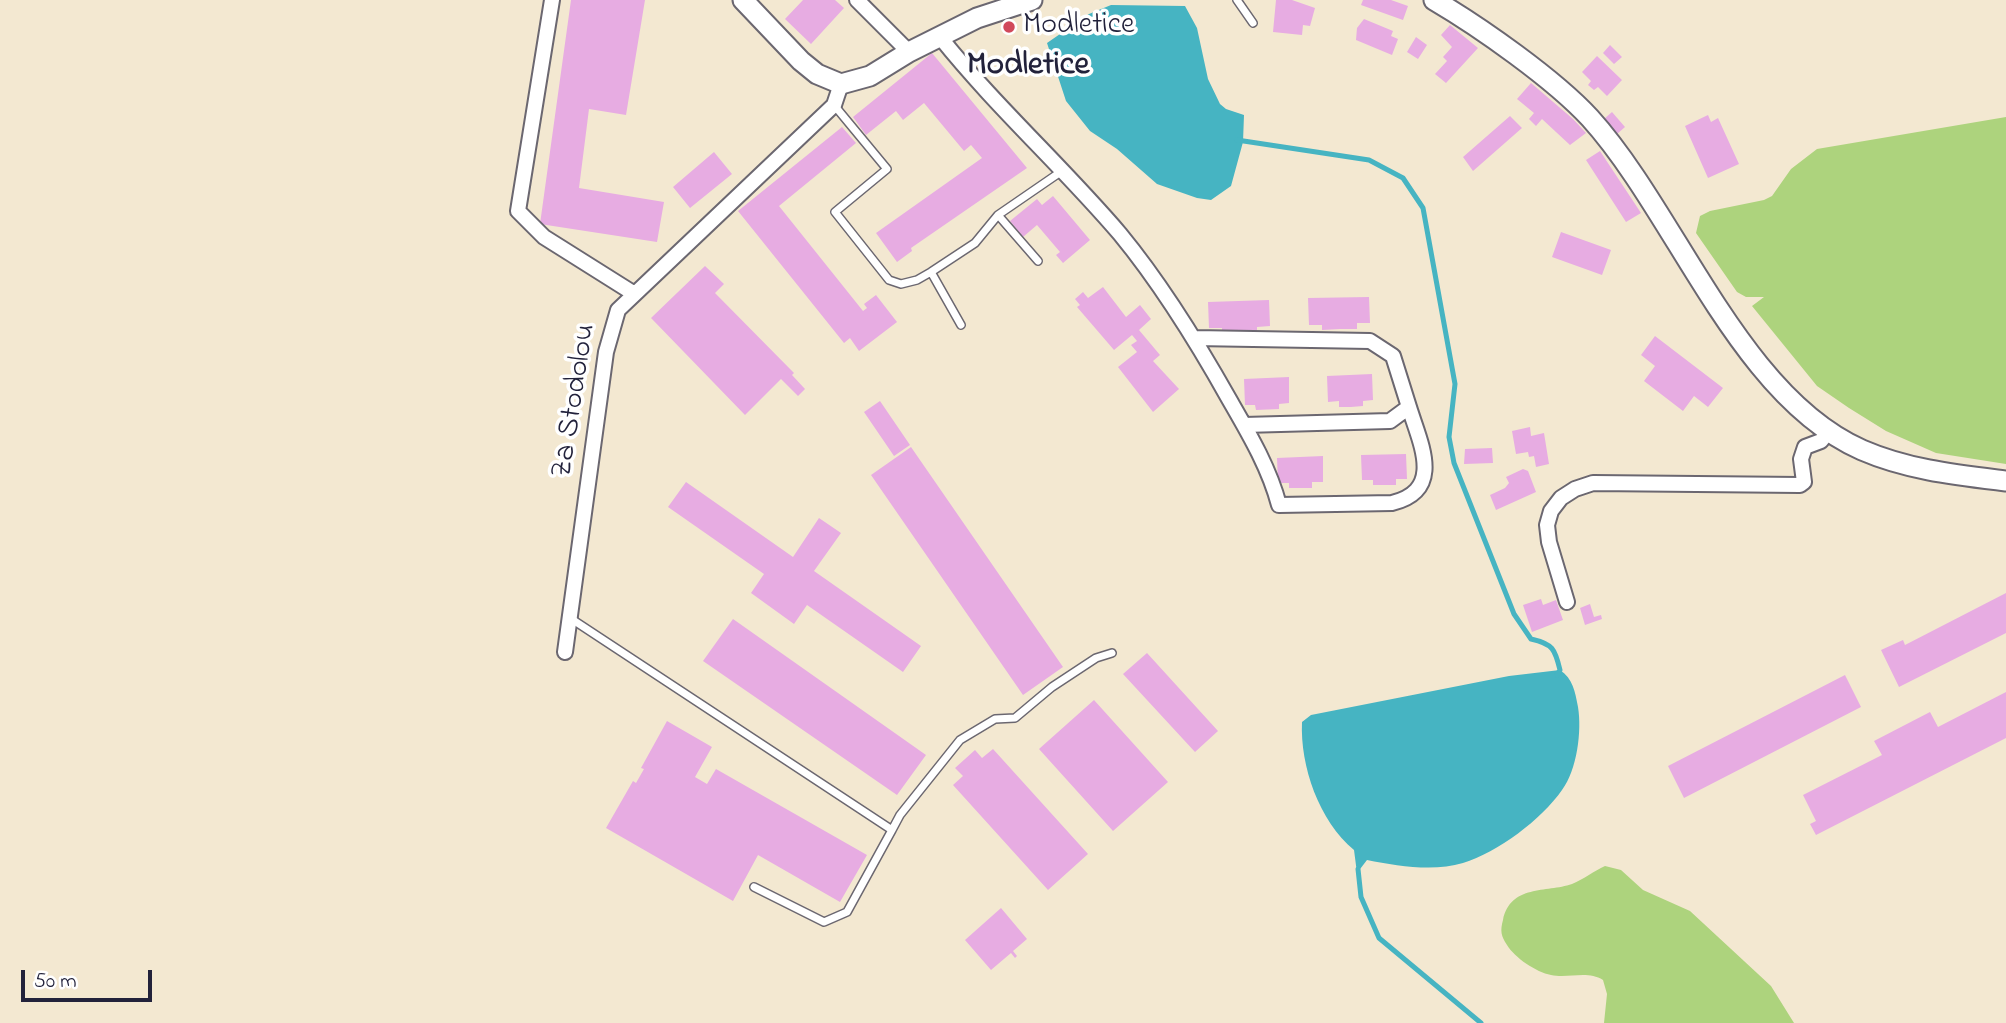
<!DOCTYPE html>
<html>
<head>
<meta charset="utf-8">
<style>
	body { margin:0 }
	#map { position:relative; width:2006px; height:1023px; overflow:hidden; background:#f3e8d1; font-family:"Indie Flower",sans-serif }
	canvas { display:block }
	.scale { position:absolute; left:21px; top:970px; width:131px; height:32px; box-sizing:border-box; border:4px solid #22223b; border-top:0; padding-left:9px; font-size:21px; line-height:24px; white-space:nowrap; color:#22223b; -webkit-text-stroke:5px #fff; paint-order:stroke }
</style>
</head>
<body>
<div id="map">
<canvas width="2006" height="1023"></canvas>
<div class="scale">50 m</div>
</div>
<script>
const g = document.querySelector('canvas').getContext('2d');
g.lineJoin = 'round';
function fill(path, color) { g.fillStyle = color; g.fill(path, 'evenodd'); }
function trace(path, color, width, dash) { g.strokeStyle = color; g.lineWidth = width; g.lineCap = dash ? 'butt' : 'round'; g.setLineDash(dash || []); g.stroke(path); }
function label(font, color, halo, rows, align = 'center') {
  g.font = font + ' "Indie Flower",sans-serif'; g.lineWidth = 7; g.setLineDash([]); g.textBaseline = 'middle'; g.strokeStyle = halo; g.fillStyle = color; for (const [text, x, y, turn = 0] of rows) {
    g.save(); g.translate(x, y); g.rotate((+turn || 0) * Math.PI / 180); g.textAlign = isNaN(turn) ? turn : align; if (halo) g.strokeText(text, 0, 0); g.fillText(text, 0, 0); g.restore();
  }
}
fill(new Path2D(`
	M2006,117v347l-70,-11 -50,-22 -37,-23 -32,-22 -65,-80 12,-9h-18l-9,-5 -41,-59 4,-17 10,-5 54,-11 8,-4 19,-27 26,-20z
	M1605,866l16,4 22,20 47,21 81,75 23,37h-190l3,-29 -4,-14c-16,-10 -35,-1 -52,-5 -15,-3 -36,-17 -44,-30 -6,-9 -7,-14 -4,-25 8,-36 43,-27 69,-36 12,-5 22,-13 33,-18z`), '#add37d');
fill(new Path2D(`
	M1111,5l74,1 12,22 11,51 12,25 6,5 18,6 -1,27 -12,44 -20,14 -14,-2 -40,-14 -40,-35 -27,-18 -24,-30 -19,-58 42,-29z
	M1560,670c13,9 15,21 18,37 4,24 -1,63 -16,83 -21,30 -64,62 -99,73 -29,9 -66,3 -96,-3l-10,13 -3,-23c-35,-29 -54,-84 -52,-128l9,-7 198,-39z`), '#46b4c2');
trace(new Path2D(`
	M1237,140l132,20 34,18 20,30 32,176 -6,53 5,26 60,151 17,25c22,5 24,10 29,31l-3,5
	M1358,869l3,28 18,41 102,85`), '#46b4c2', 5);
fill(new Path2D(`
	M571,0h74l-19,115 -37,-6 -10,79 85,14 -7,40 -117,-18z
	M803,0h32l9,8 -33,36 -26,-25z
	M1276,0h16l23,8 -5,18 -7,-1 -1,10 -29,-3z
	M1363,0h28l17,6 -5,14 -42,-15z
	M1364,19l29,12 -2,5 7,3 -6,16 -36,-15 1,-12z
	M1450,25l28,23 -32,35 -11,-9 12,-13 -4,-4 9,-10 -11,-12z
	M1416,37l11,8 -9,14 -11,-7z
	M1610,45l12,12 -8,7 -11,-11z
	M932,53l95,115 -116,80 1,3 -15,11 -21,-29 106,-75 -11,-13 -7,6 -40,-48 -21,17 -7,-9 -30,24 -13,-18z
	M1597,56l25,24 -15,16 -9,-9 -4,3 -6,-5 3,-4 -9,-9z
	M1531,83l42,36 13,14 -16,12 -28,-26 -6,7 -7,-7 5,-6 -17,-14z
	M1612,112l13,15 -8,7 -13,-15z
	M1708,115l3,7 7,-4 21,46 -31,14 -23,-52z
	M1510,116l12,12 -49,43 -10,-14z
	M842,127l14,16 -77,63 84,105 4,-3 -3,-4 12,-9 21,27 -38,29 -9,-13 -6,5 -106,-132z
	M1600,151l41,62 -15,9 -40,-62z
	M714,152l18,22 -42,34 -17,-21z
	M1053,196l37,44 -27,23 -7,-8 4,-3 -23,-27 -14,12 -13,-16 27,-22 5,6z
	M1561,232l50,18 -9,25 -50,-18z
	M705,266l19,18 -9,9 79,80 -2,2 13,14 -7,7 -17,-17 -36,36 -94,-97z
	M1103,287l23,30 14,-12 11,14 -12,11 21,25 -7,6 26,28 -26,23 -35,-45 19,-15 -6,-7 6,-4 -5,-6 -18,15 -37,-43 3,-2 -5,-6 8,-7 5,6z
	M1369,297l1,26h-13v6h-17l-18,1v-5h-13l-1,-27z
	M1269,300l1,26 -13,1v5h-17l-18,1v-5h-13l-1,-26z
	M1655,336l68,52 -15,19 -14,-11 -11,15 -39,-30 11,-15 -14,-11z
	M1372,374l1,26 -10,1v5l-12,1h-12v-6l-11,1 -1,-26z
	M1289,377v26l-10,1v5l-23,1 -1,-5h-10l-1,-26z
	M880,401l30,44 -16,11 -30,-44z
	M1530,427l1,9 13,-3 5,31 -13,3 -2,-11 -5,1 -1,-5 -12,2 -4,-23z
	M911,447l152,220 -40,28 -152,-220z
	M1492,448l1,15 -29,1 1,-15z
	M1406,454l1,25h-11v6h-23v-5h-11l-1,-25z
	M1323,456v26h-11v6h-23v-5h-11l-1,-25z
	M1523,469l5,2 8,21 -40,18 -6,-15 15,-7 4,-5 -3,-6z
	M686,482l107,75 26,-39 22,15 -27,38 107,75 -18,26 -96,-67 -13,19 -43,-31 13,-19 -96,-67z
	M2006,593v40l-107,54 -18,-37 22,-10 2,5z
	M1541,599l2,6 13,-5 7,20 -31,12 -9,-27z
	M1590,604l4,13 7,-2 1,4 -17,6 -5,-17z
	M733,619l193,136 -29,40 -194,-134z
	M1147,653l71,78 -23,21 -72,-78z
	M1845,675l16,32 -177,91 -16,-32z
	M2006,692v46l-190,97 -6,-11 6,-3 -13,-26 79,-40 -8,-14 56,-29 8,15z
	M1094,700l74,82 -55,49 -74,-82z
	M667,721l45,26 -17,30 12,7 9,-15 151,86 -27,47 -82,-47 -25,46 -127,-73 27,-47 3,2 8,-14 -3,-1z
	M993,749l95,105 -40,36 -95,-105 10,-9 -8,-8 20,-18 7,8z
	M1001,908l26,31 -14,12 4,5 -2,2 -4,-5 -20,17 -26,-30z`), '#e7ace2');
const lane = new Path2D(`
	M1237,0l16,23
	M834,105l53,64 -52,43 54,68 12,4 16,-4 14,-8 44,-29 23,-28 64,-44
	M998,215l40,46
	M931,272l30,53
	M570,618l322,212 8,-15 60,-75 35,-21 20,-1 37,-31 44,-29 16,-5
	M754,887l70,35 23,-10 45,-82`);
const street = new Path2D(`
	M552,0l-34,211 26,26 89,56
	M857,0l52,52
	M940,37c56,70 122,129 180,197 42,51 77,108 109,165 19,33 40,68 50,106l113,-2c53,-13 28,-60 17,-96
	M1195,338l175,3 23,15 16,51 -19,14 -146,4
	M1567,602l-18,-60 -2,-17 4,-14 10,-13 14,-9 18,-6 207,2 4,-3 -3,-23 4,-12 16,-6 8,-10
	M565,652l41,-300 12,-42 216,-205 7,-21`);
const secondary = new Path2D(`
	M743,0l58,61 16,13 24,10 29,-8 39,-24 68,-34 55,-18
	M1434,0c46,27 120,79 156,118 87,96 149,278 272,332 46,20 95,25 144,31`);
trace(lane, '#6b6770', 10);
trace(street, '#6b6770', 18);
trace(secondary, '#6b6770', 23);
trace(lane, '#fff', 7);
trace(street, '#fff', 14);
trace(secondary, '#fff', 19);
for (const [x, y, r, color] of [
	[1009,27,7,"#d1495b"]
]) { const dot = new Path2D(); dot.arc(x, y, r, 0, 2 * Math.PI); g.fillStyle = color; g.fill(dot); trace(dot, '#fff', 2.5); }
label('30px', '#22223b', '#fff', [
	["Modletice",1023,27]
], 'left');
label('30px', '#22223b', '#fff', [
	["Za Stodolou",576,401,-81]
]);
label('bold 33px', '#22223b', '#fff', [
	["Modletice",1028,68]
]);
</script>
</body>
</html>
